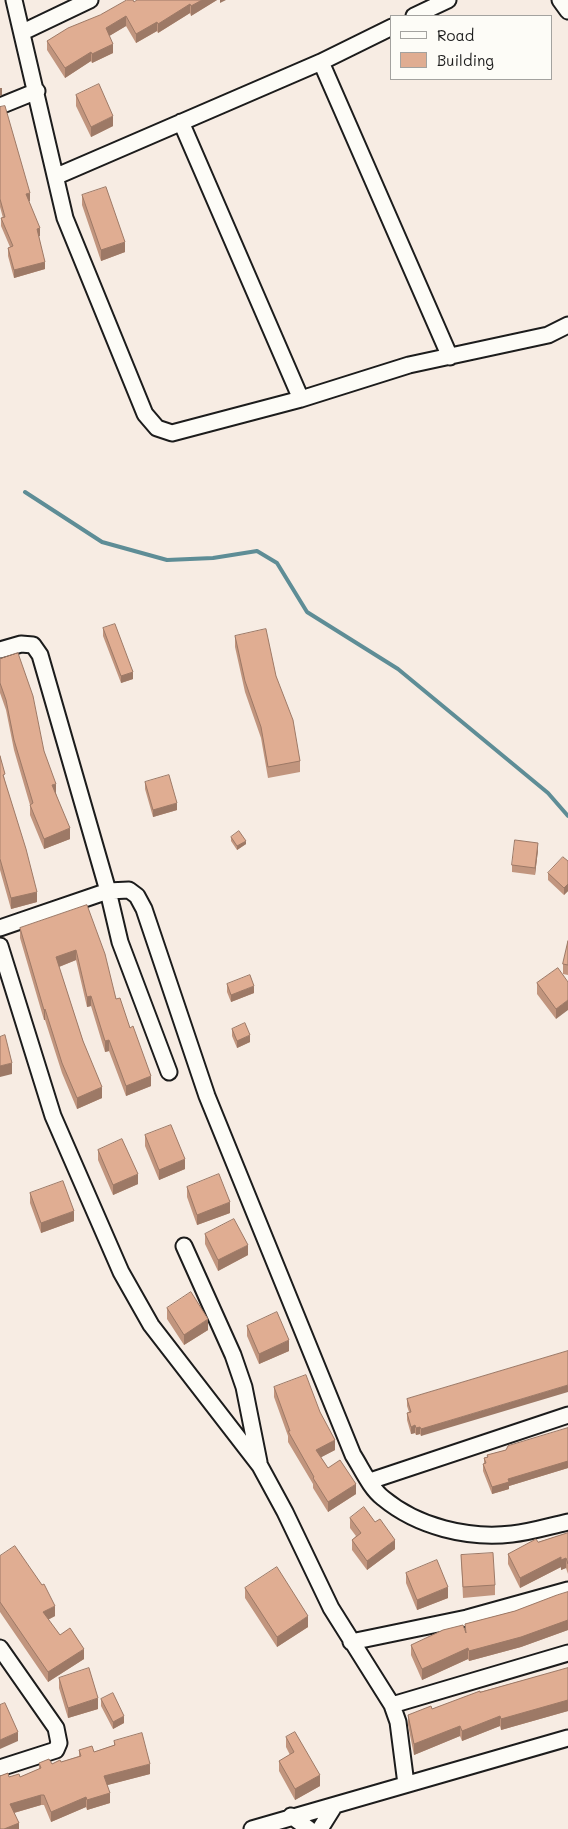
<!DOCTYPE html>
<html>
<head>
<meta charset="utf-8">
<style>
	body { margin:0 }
	#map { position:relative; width:568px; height:1829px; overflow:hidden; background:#f7ece3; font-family:Mali,sans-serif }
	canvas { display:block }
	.legend { position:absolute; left:390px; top:15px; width:162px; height:65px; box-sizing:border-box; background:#fdfcf7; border:1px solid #a3a29f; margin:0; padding:6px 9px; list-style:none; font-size:15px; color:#1c1c1c }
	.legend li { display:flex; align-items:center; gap:10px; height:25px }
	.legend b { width:25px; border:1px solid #a3a29f }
</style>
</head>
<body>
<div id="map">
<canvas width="568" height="1829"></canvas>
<ul class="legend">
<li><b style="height:6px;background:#fdfcf7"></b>Road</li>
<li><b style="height:14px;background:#e0ad92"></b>Building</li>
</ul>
</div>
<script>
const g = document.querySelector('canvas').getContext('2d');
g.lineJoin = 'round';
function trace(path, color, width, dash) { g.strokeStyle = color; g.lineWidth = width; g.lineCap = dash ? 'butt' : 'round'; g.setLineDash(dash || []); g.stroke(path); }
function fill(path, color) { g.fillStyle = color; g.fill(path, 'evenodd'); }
trace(new Path2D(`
	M25,492l77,50 65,18 46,-2 44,-7 20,12 30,49 91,57 150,124 20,23`), '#5e8d96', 4);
const minor = new Path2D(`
	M14,0l51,218 80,196 12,14 15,5 129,-34 108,-34 139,-30 20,-10
	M560,0l8,11
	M414,16l34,-16
	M23,32l67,-32
	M321,62l129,295
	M0,106l37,-15
	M181,122l120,277
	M57,176l264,-114 71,-35
	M0,650l21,-6 12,1 7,10 68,236 21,-1 8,6 7,13 63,187 146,359c9,14 17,33 30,43 35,29 85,41 129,36 19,-2 38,-8 56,-12
	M0,928l108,-37 12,51 49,130
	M0,946l53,170 68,156 30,53 109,141 25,46 46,96 61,97
	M184,1246l49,109 11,32 15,75
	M370,1481l198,-66
	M351,1642l116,-24 101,-28
	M0,1648l56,80 3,15 -3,7 -56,18
	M406,1784l-8,-62 -6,-17 176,-52
	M291,1816l18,13
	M252,1829l316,-91
	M320,1829l15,-24`);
trace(minor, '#1c1c1c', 19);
trace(minor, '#fdfcf7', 15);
fill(new Path2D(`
	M217,0l-26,16 -1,-3 -32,20 -1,-2 -21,12 -10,-17 -17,10 4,17 -21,10 -1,-2 -26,17 -18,-28v-9l87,-39z
	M76,95l37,31 -22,11 -15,-31z
	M0,107l30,94h-1l11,35h-1l6,33 -31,9 -6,-22v-8l2,-1 -9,-21v-8h2l-3,-11z
	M82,195l43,57 -24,9 -19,-56z
	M103,628l30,51 -12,4 -18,-47z
	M235,636l41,40 24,85v11l-32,6 -7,-40 -16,-46 -10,-45z
	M0,659l44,92 12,42 14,46 -26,10 -14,-34v-10l-16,-55 -8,-40 -6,-17z
	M0,756l5,25 32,121 -26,7 -11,-39z
	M145,782l32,28 -24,7 -8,-28z
	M231,837l15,7 -9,6 -6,-9z
	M538,850l-3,25 -23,-3v-7z
	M568,861v30l-4,4 -16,-15v-7z
	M87,905l29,94 14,29 21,58 -25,10 -17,-45 -4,1 -14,-46 -4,1 -11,-47 -17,7 24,74 19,57 -25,11 -15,-36 -17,-53h-1l-24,-82v-10z
	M568,941v34l-5,-1v-10z
	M558,968l-2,51 -19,-25v-11z
	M227,984l27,9 -23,9 -4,-10z
	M232,1029l18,13 -13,6 -5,-12z
	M145,1135l40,34 -26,11 -14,-34z
	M98,1150l40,34 -25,11 -15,-35z
	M187,1187l43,26 -33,12 -10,-28z
	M30,1193l44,28 -33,12 -11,-30z
	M205,1234l43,21 -30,16 -13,-27z
	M167,1308l41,22 -24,15 -17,-26z
	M247,1326l42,25 -30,13 -12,-28z
	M568,1351l-147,85 -1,-2 -4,1 -1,-2 -4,1 -4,-14v-7l2,-1 -2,-6v-7z
	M274,1387l46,25 15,38 -14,7 7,11 28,26 -28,18 -15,-24v-4l-25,-42v-6l-14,-39z
	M568,1428v40l-59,18v3l-17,5 -9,-23v-7h1v-6l3,-1v-2l19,-5z
	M350,1518l45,31 -28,21 -15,-20v-10l4,-4 -6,-8z
	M568,1533v41l-2,-6 -5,2v-3l-41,21 -12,-24v-10l30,-12z
	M461,1555l34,30v10l-32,3z
	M0,1556l55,60 -7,4 12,15 24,24 -36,23 -48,-70z
	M406,1573l42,25 -31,12 -11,-27z
	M245,1588l63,39 -31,20 -32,-49z
	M568,1592v38l-47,17 -52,14 -1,-2 -46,21 -11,-25v-10l54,-13v-8l50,-13z
	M568,1668v43l-67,19 -1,-4 -38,15 -2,-5 -46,19 -6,-30v-10l24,-6 48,-17z
	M59,1678l39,31 -30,9 -9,-30z
	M101,1699l23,24 -11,6 -12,-23z
	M286,1737l34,49 -25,14 -16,-29v-10l11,-6 -4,-8z
	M114,1741l36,33 -43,11 3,18 -23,7 -1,-3 -35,15 -7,-17h-3l-27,8 5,16h-19l9,-52h11l19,-8v-6l13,1 9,-2 18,-6v-6l15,2 20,-7z`), '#c1957e');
fill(new Path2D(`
	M202,0h15l-26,16v-10z
	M220,0h6l-6,3z
	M190,4v9l-32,20v-9z
	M126,16v10l-20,12v-10z
	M157,22v9l-21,12v-9z
	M113,44v9l-21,10v-9z
	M91,52v9l-26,17v-10z
	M0,88h2v7l-2,1z
	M113,116v10l-22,11v-10z
	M30,193v8l-4,1v-8z
	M40,228v8l-3,1v-8z
	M125,242v10l-24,9v-11z
	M45,262v7l-31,9v-8z
	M133,672v7l-12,4v-7z
	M56,784v11l-4,-10z
	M177,803v7l-24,7v-7z
	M70,828v11l-26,10v-10z
	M246,841v3l-9,6v-4z
	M538,843v7l-3,25v-7z
	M568,884v7l-4,4v-7z
	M37,892v10l-26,7v-11z
	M76,950v10l-20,8v-11z
	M254,986v7l-23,9v-7z
	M91,996v10l-4,1v-10z
	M568,1000v10l-12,9v-10z
	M45,1009v11h-1v-10z
	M250,1035v7l-13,6v-7z
	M109,1040v11l-4,1v-11z
	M12,1063v11l-12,3v-11z
	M151,1076v10l-25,10v-10z
	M102,1087v11l-25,11v-11z
	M185,1159v10l-26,11v-10z
	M138,1174v10l-25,11v-10z
	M230,1202v11l-33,12v-10z
	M74,1211v10l-33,12v-10z
	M248,1245v10l-30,16v-11z
	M208,1319v11l-24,15v-10z
	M289,1340v11l-30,13v-10z
	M568,1385v7l-147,44v-7z
	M415,1425v8l-4,1v-7z
	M420,1427v7l-4,1v-7z
	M335,1440v10l-19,10v-10z
	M568,1461v7l-59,18v3l-17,5v-7l16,-8z
	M356,1484v10l-28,18v-10z
	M395,1540v9l-28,21v-9z
	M561,1557v10l-41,21v-10z
	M566,1558v10l-5,2v-10z
	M448,1587v11l-31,12v-10z
	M55,1606v10l-12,6v-10z
	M308,1616v11l-31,20v-10z
	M568,1620v10l-47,17 -52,14v-10z
	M468,1648v11l-46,21v-11z
	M84,1649v10l-36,23v-10z
	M98,1698v11l-30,9v-10z
	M568,1700v11l-67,19v-11z
	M124,1716v7l-11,6v-7z
	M500,1716v10l-38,15v-10z
	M460,1726v10l-46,19v-11z
	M18,1732v9l-18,8v-9z
	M150,1764v10l-46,12v-10z
	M320,1775v11l-25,14v-11z
	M110,1793v10l-23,7v-10z
	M41,1795v10l-31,9v-10z
	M86,1797v10l-35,15v-10z
	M19,1823v6h-15z`), '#9d7966');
const building = new Path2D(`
	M127,0h6l1,2 3,-2h65l-11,6 -1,-2 -32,20 -1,-2 -21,12 -10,-18 -20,12 7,16 -21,10 -1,-2 -26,16 -18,-27 21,-13 32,-13z
	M99,84l14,32 -22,11 -15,-32z
	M5,106l25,87 -4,1 14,34 -3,1 8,33 -31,8 -6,-22 5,-2 -12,-28 4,-1 -5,-18v-92z
	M106,187l19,55 -24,8 -19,-55z
	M115,624l18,48 -12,4 -18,-48z
	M266,629l10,47 17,44 7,41 -32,6 -7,-40 -16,-46 -10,-45z
	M18,653l15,43 11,55 12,33 -4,1 18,43 -26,11 -14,-34 3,-2 -19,-63 -8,-40 -6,-17v-24z
	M0,756l5,18 -2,1 23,74 11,43 -26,6 -11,-39z
	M169,775l8,28 -24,7 -8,-28z
	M239,831l7,10 -9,5 -6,-9z
	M515,840l23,3 -3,25 -23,-3z
	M563,857l5,4v23l-4,4 -16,-15z
	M87,905l18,49 11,45 4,-1 10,30 3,-2 18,50 -25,10 -17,-46 -4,1 -14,-45 -4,1 -11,-47 -20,7 27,84 19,46 -25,11 -15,-35 -17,-54 -1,1 -24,-82z
	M568,941v24l-5,-1z
	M558,968l10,14v18l-12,9 -19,-26z
	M250,975l4,11 -23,9 -4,-11z
	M245,1023l5,12 -13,6 -5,-12z
	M5,1035l7,28 -12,3v-29z
	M171,1125l14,34 -26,11 -14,-35z
	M122,1139l16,35 -25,11 -15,-35z
	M219,1174l11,28 -33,13 -10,-28z
	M63,1181l11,30 -33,12 -11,-30z
	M234,1219l14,26 -30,15 -13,-26z
	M191,1292l17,27 -24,16 -17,-27z
	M277,1312l12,28 -30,14 -12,-28z
	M568,1351v34l-147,44 -1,-2 -4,1 -1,-3 -4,2 -4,-14 4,-1 -4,-13z
	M306,1375l14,37 15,28 -19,10 12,18 12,-8 16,24 -28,18 -15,-24 1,-1 -26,-46h2l-16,-44z
	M568,1428v33l-60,18 1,3 -17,5 -9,-23 3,-1 -2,-5 4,-1 -1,-2 19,-5 2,-4z
	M364,1507l11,15 5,-3 15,21 -28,21 -15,-21 9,-7 -11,-15z
	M568,1533v31l-2,-6 -5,2v-3l-41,21 -12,-24 28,-15 2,3z
	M15,1546l27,39 2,-1 11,22 -12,6 17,23 10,-7 14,21 -36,23 -48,-70v-46z
	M493,1553l2,32 -32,2 -2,-32z
	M437,1560l11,27 -31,13 -11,-27z
	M277,1567l31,49 -31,21 -32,-49z
	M568,1592v28l-47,17 -52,14 -1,-3 -46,21 -11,-24 32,-15 20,-5 3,8 -1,-9 50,-13 42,-16z
	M89,1668l9,30 -30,10 -9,-30z
	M568,1668v32l-67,19 -1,-3 -38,15 -2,-5 -46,18 -6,-29 23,-9 1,3 48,-18v1z
	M113,1693l11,23 -11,6 -12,-23z
	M5,1703l13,29 -18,8v-35z
	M295,1732l25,43 -25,14 -16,-28 15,-9 -8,-15z
	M142,1733l8,31 -46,12 6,17 -23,7 -1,-3 -35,15 -7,-17h-3l-31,9 9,19 -15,6h-4v-53l8,-3 1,4 10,-3 1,3 21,-9 -2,-5 10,-4 3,5 8,-4 1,2 20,-6 -2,-6 13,-4 2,6 21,-7 -1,-4z`);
fill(building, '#e0ad92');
trace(building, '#9d7966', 1);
</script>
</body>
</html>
